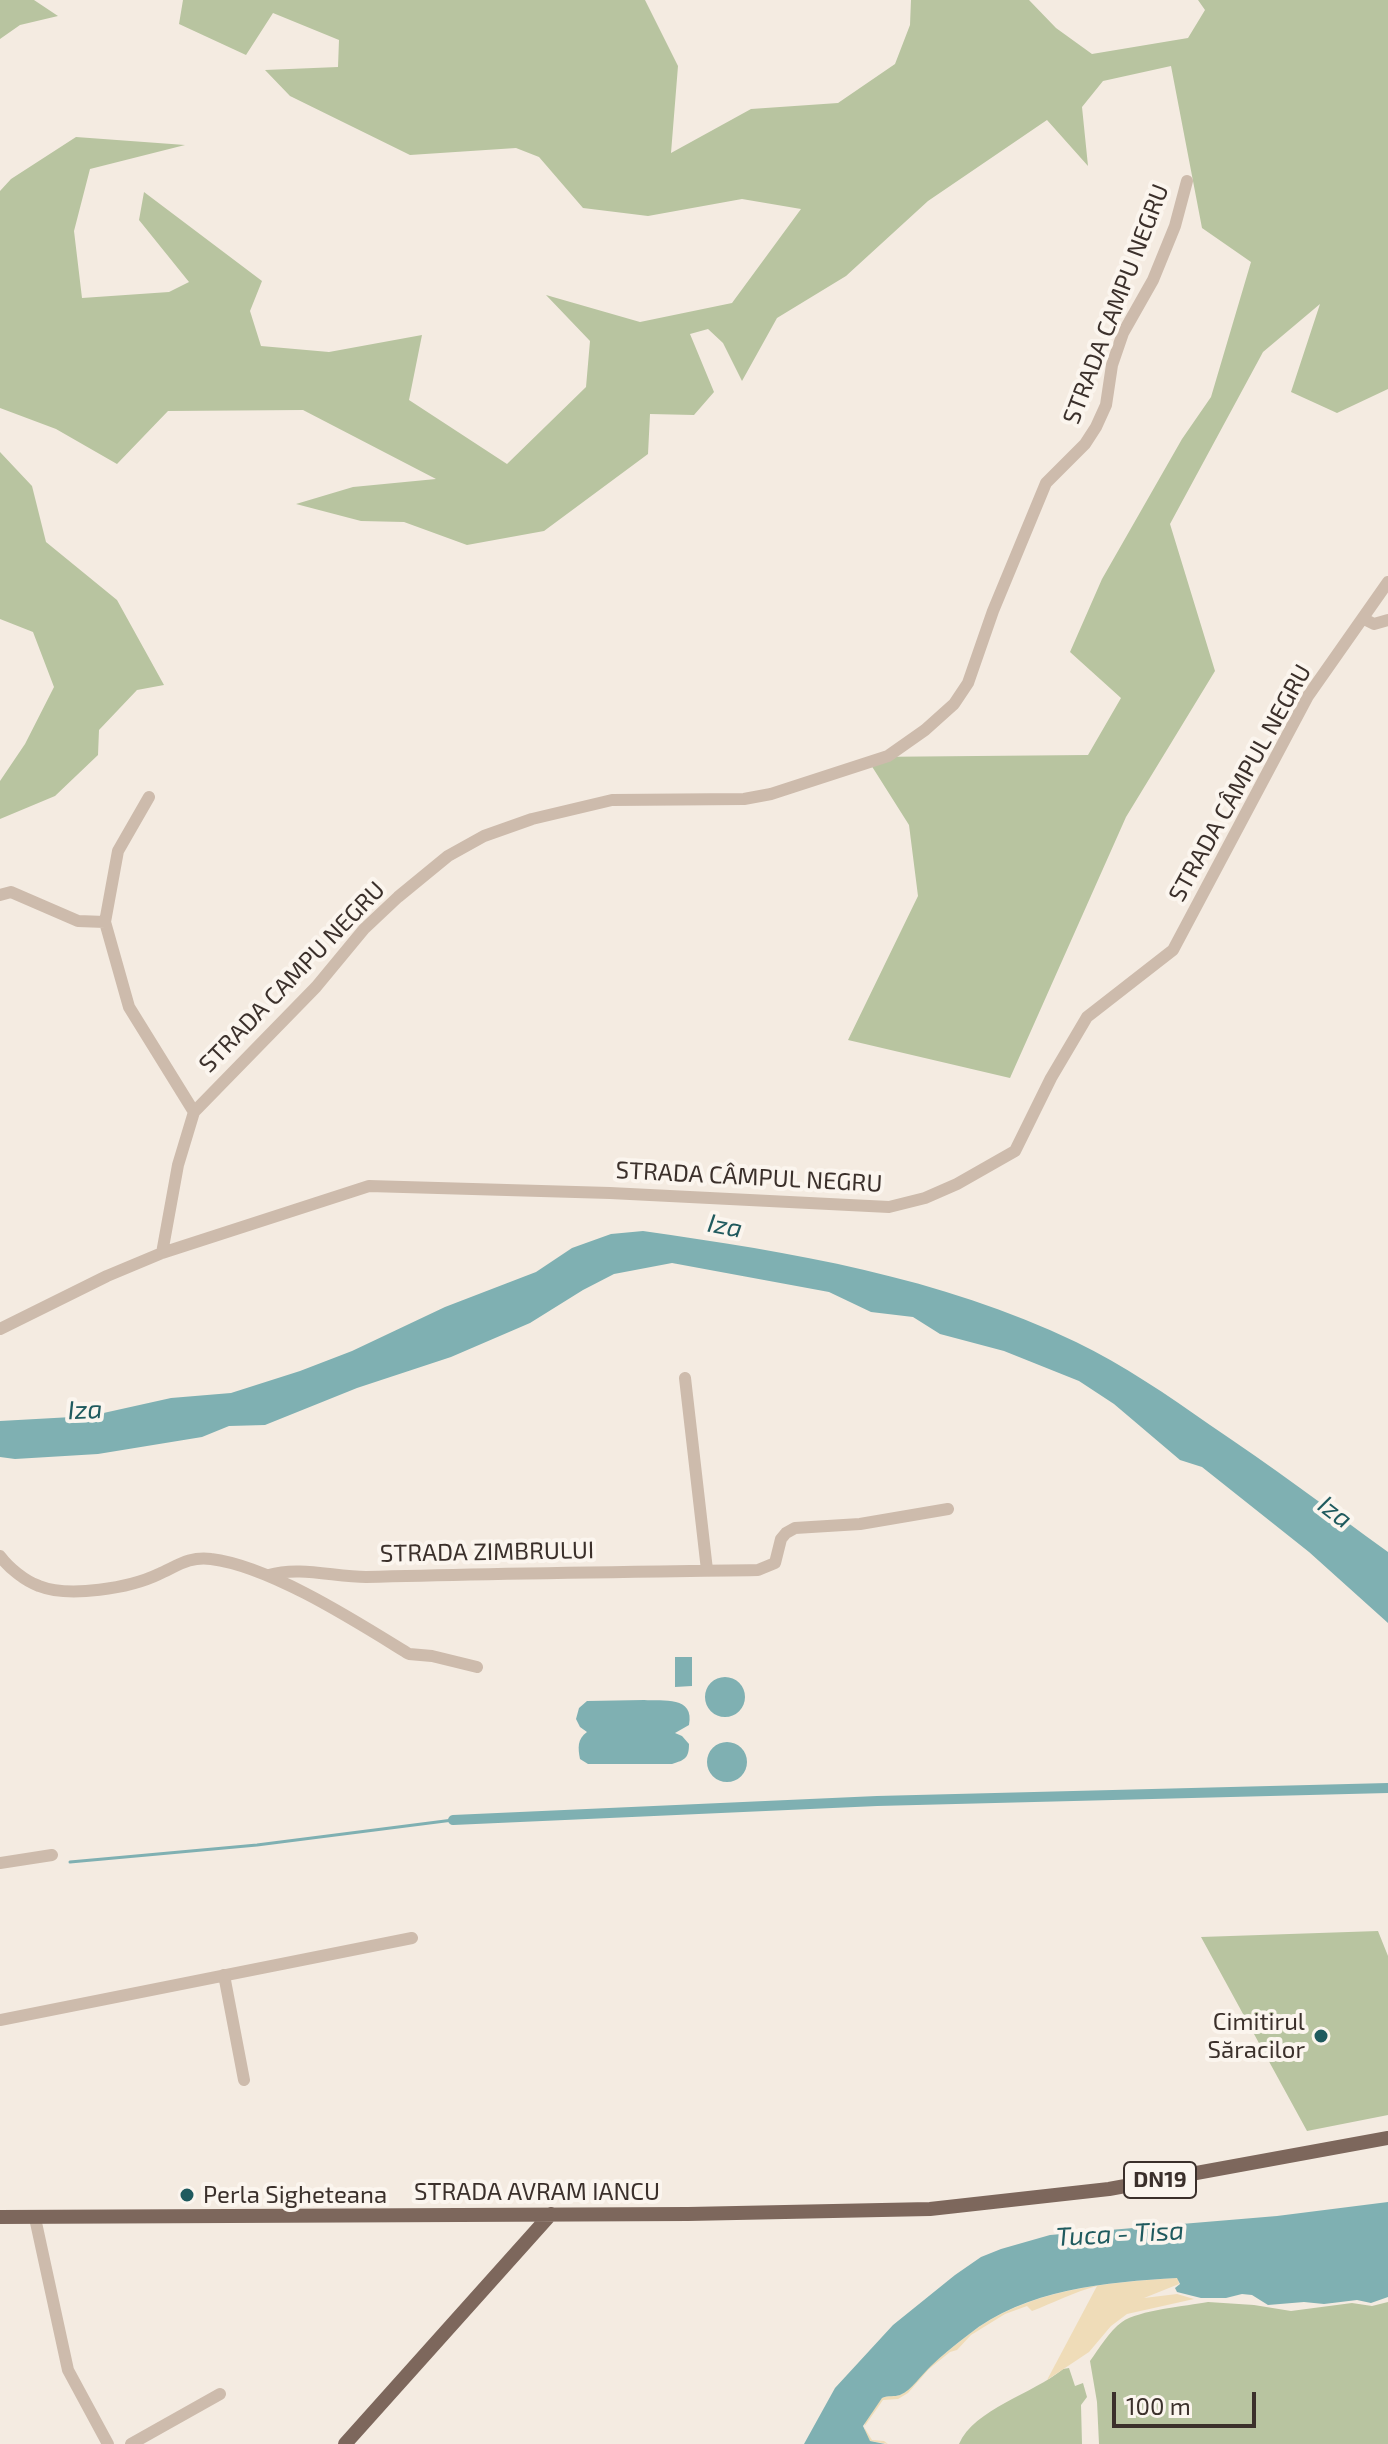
<!DOCTYPE html>
<html>
<head>
<meta charset="utf-8">
<style>
	body { margin:0 }
	#map { position:relative; width:1388px; height:2444px; overflow:hidden; background:#f4ebe1; font-family:"Exo 2",sans-serif }
	canvas { display:block }
	.scale { position:absolute; left:1112px; top:2392px; width:144px; height:36px; box-sizing:border-box; border:4px solid #3b302b; border-top:0; padding-left:10px; font-size:24px; line-height:28px; white-space:nowrap; color:#3b302b; -webkit-text-stroke:6px #fbf5ee; paint-order:stroke }
</style>
</head>
<body>
<div id="map">
<canvas width="1388" height="2444"></canvas>
<div class="scale">100 m</div>
</div>
<script>
const g = document.querySelector('canvas').getContext('2d');
g.lineJoin = 'round';
function fill(path, color) { g.fillStyle = color; g.fill(path, 'evenodd'); }
function trace(path, color, width, dash) { g.strokeStyle = color; g.lineWidth = width; g.lineCap = dash ? 'butt' : 'round'; g.setLineDash(dash || []); g.stroke(path); }
function label(font, color, halo, rows, align = 'center') {
  g.font = font + ' "Exo 2",sans-serif'; g.lineWidth = 8; g.setLineDash([]); g.textBaseline = 'middle'; g.strokeStyle = halo; g.fillStyle = color; for (const [text, x, y, turn = 0] of rows) {
    g.save(); g.translate(x, y); g.rotate((+turn || 0) * Math.PI / 180); g.textAlign = isNaN(turn) ? turn : align; if (halo) g.strokeText(text, 0, 0); g.fillText(text, 0, 0); g.restore();
  }
}
fill(new Path2D(`
	M0,0h34l24,16 -38,9 -20,14z
	M183,0h462l33,66 -7,87 80,-44 87,-6 57,-39 15,-39 1,-25h118l27,28 36,26 96,-16 17,-28 -7,-10h190v389l-51,24 -46,-21 29,-88 -57,48 -93,172 45,147 -89,146 -116,261 -162,-38 70,-144 -9,-71 -43,-68 222,-2 33,-57 -51,-46 32,-73 80,-140 29,-42 40,-135 -49,-34 -31,-162 -68,15 -21,26 6,59 -41,-46 -119,81 -82,75 -69,42 -35,63 -19,-38 -15,-14 -18,5 24,58 -20,23 -44,-1 -2,40 -104,77 -77,14 -63,-23 -43,-1 -65,-17 57,-17 83,-8 -133,-69 -135,1 -51,53 -61,-35 -56,-21v-217l11,-12 65,-42 109,8 -95,24 -16,62 8,67 87,-6 20,-10 -50,-62 5,-28 118,89 -12,30 11,35 68,6 93,-17 -13,65 98,64 79,-77 4,-46 -44,-46 94,27 92,-19 69,-94 -59,-10 -94,17 -65,-8 -44,-51 -23,-9 -106,7 -120,-59 -25,-26 73,-3 1,-27 -66,-27 -27,42 -67,-31z
	M0,452l32,34 14,56 71,58 47,85 -27,5 -38,40 -1,25 -43,41 -55,23v-38l25,-37 29,-57 -21,-55 -33,-13z
	M1378,1931l10,25v159l-81,16 -106,-194z
	M1208,2302l46,3 37,6 61,-8 20,3 16,-4v142h-289l-2,-42 -7,-41c9,-12 19,-30 32,-39 17,-12 64,-16 86,-20z
	M1069,2368l6,18 8,-3 4,14 -6,8 1,39h-123c15,-35 74,-50 104,-75z`), '#b8c4a0');
fill(new Path2D(`
	M1178,2278l1,6 -35,14 33,-4 17,5 -67,15 -16,12 -22,26 -42,28 50,-94c-23,6 -44,17 -65,25l-5,-5 -22,8 -34,21 -14,15 -7,2 -21,17 -21,24 -10,6 -15,1 -19,27 8,13 12,1 4,3 -18,-3c-13,-18 0,-28 12,-43 7,-3 12,-1 18,-3 11,-5 18,-17 26,-25 14,-13 28,-24 42,-35 58,-46 140,-53 210,-57z`), '#efdcb8');
fill(new Path2D(`
	M643,1231c148,21 298,46 433,111 48,23 91,53 134,83 61,41 119,84 178,127v71l-79,-71 -107,-85 -22,-7 -66,-56 -35,-23 -75,-30 -64,-17 -27,-17 -42,-5 -42,-20 -157,-29 -58,11 -31,16 -53,33 -79,34 -94,31 -92,37 -36,1 -27,11 -104,17 -83,5 -15,-2v-36l90,-5 81,-18 60,-5 69,-22 52,-20 93,-44 91,-35 36,-24 39,-14z
	M675,1657h17v29l-17,1z
	M705 1697a20 20 0 1 1 40 0a20 20 0 1 1-40 0Z
	M644,1700c19,1 51,-4 45,25l-14,8 7,3 7,8c0,14 -4,16 -17,20h-84l-8,-5c-2,-11 -3,-20 7,-27l-7,-5 -4,-8 3,-11 8,-7z
	M707 1762a20 20 0 1 1 40 0a20 20 0 1 1-40 0Z
	M1388,2202v95l-17,6 -14,-3 -33,4 -20,-2 -36,3 -16,-10 -10,-1 -16,4h-25l-24,-6 -2,-4 5,-4 -3,-6c-70,4 -152,11 -209,57 -13,10 -26,20 -37,31 -10,9 -19,24 -31,29 -6,2 -11,0 -18,3l-19,28 7,15 15,3h-81l31,-56 58,-63 62,-50 26,-18 20,-8 49,-14 227,-19z`), '#7fb0b2');
trace(new Path2D(`
	M70,1862l187,-17 196,-25`), '#7fb0b2', 3);
trace(new Path2D(`
	M453,1820l424,-19 511,-13`), '#7fb0b2', 10);
trace(new Path2D(`
	M1364,619l10,5 14,-4
	M149,797l-31,54 -13,71 24,85 65,105 -16,53 -16,88
	M0,895l11,-3 67,29 27,1
	M194,1112l122,-125 48,-58 34,-32 50,-41 36,-20 48,-17 80,-19 132,-1 27,-5 117,-38 37,-26 29,-26 14,-21 25,-72 53,-128 39,-39 11,-17 10,-22 6,-40 11,-32 30,-53 22,-54 12,-45
	M0,1329l107,-53 55,-23 207,-67 241,7 279,14 36,-9 32,-14 58,-33 36,-73 36,-61 86,-67 135,-254 80,-114
	M685,1378l22,192
	M0,1556c9,12 25,25 39,30 30,12 91,2 120,-12 18,-8 31,-18 52,-15 59,7 146,63 198,95l23,2 45,11
	M269,1575c30,-9 66,2 97,2 131,-4 262,-5 392,-7l17,-7 6,-24 5,-6 9,-5 65,-4 88,-15
	M0,1863l52,-8
	M224,1975l20,105
	M0,2020l412,-82
	M35,2218l33,152 40,74
	M131,2444l89,-50`), '#cdbbac', 12);
trace(new Path2D(`
	M0,2217l688,-3 242,-5 179,-20 279,-51
	M345,2444l206,-230`), '#7d675c', 14);
for (const [x, y, r, color] of [
	[1321,2036,8,"#1f5a5e"],
	[187,2195,8,"#1f5a5e"]
]) { const dot = new Path2D(); dot.arc(x, y, r, 0, 2 * Math.PI); g.fillStyle = color; g.fill(dot); trace(dot, '#fbf5ee', 3); }
for (const [x, y, w] of [
	[1160,2180,72]
]) { const box = new Path2D(); box.roundRect(x - w / 2, y - 18, w, 36, 6); g.fillStyle = '#fbf5ee'; g.fill(box); trace(box, '#3b302b', 2); }
label('bold 22px', '#3b302b', null, [
	["DN19",1160,2180]
]);
label('24px', '#3b302b', '#fbf5ee', [
	["STRADA CAMPU NEGRU",1116,304,-69],
	["STRADA CÂMPUL NEGRU",1240,783,-61],
	["STRADA CAMPU NEGRU",292,977,-46],
	["STRADA CÂMPUL NEGRU",749,1177,3],
	["STRADA ZIMBRULUI",487,1552,-1],
	["STRADA AVRAM IANCU",537,2192]
]);
label('24px', '#3b302b', '#fbf5ee', [
	["Cimitirul",1305,2022],
	["Săracilor",1305,2050],
	["Perla Sigheteana",203,2195,"left"]
], 'right');
label('italic 26px', '#1f5a5e', '#fbf5ee', [
	["Iza",725,1226,11],
	["Iza",85,1410,-2],
	["Iza",1335,1512,37],
	["Тиса - Tisa",1120,2234,-3]
]);
</script>
</body>
</html>
